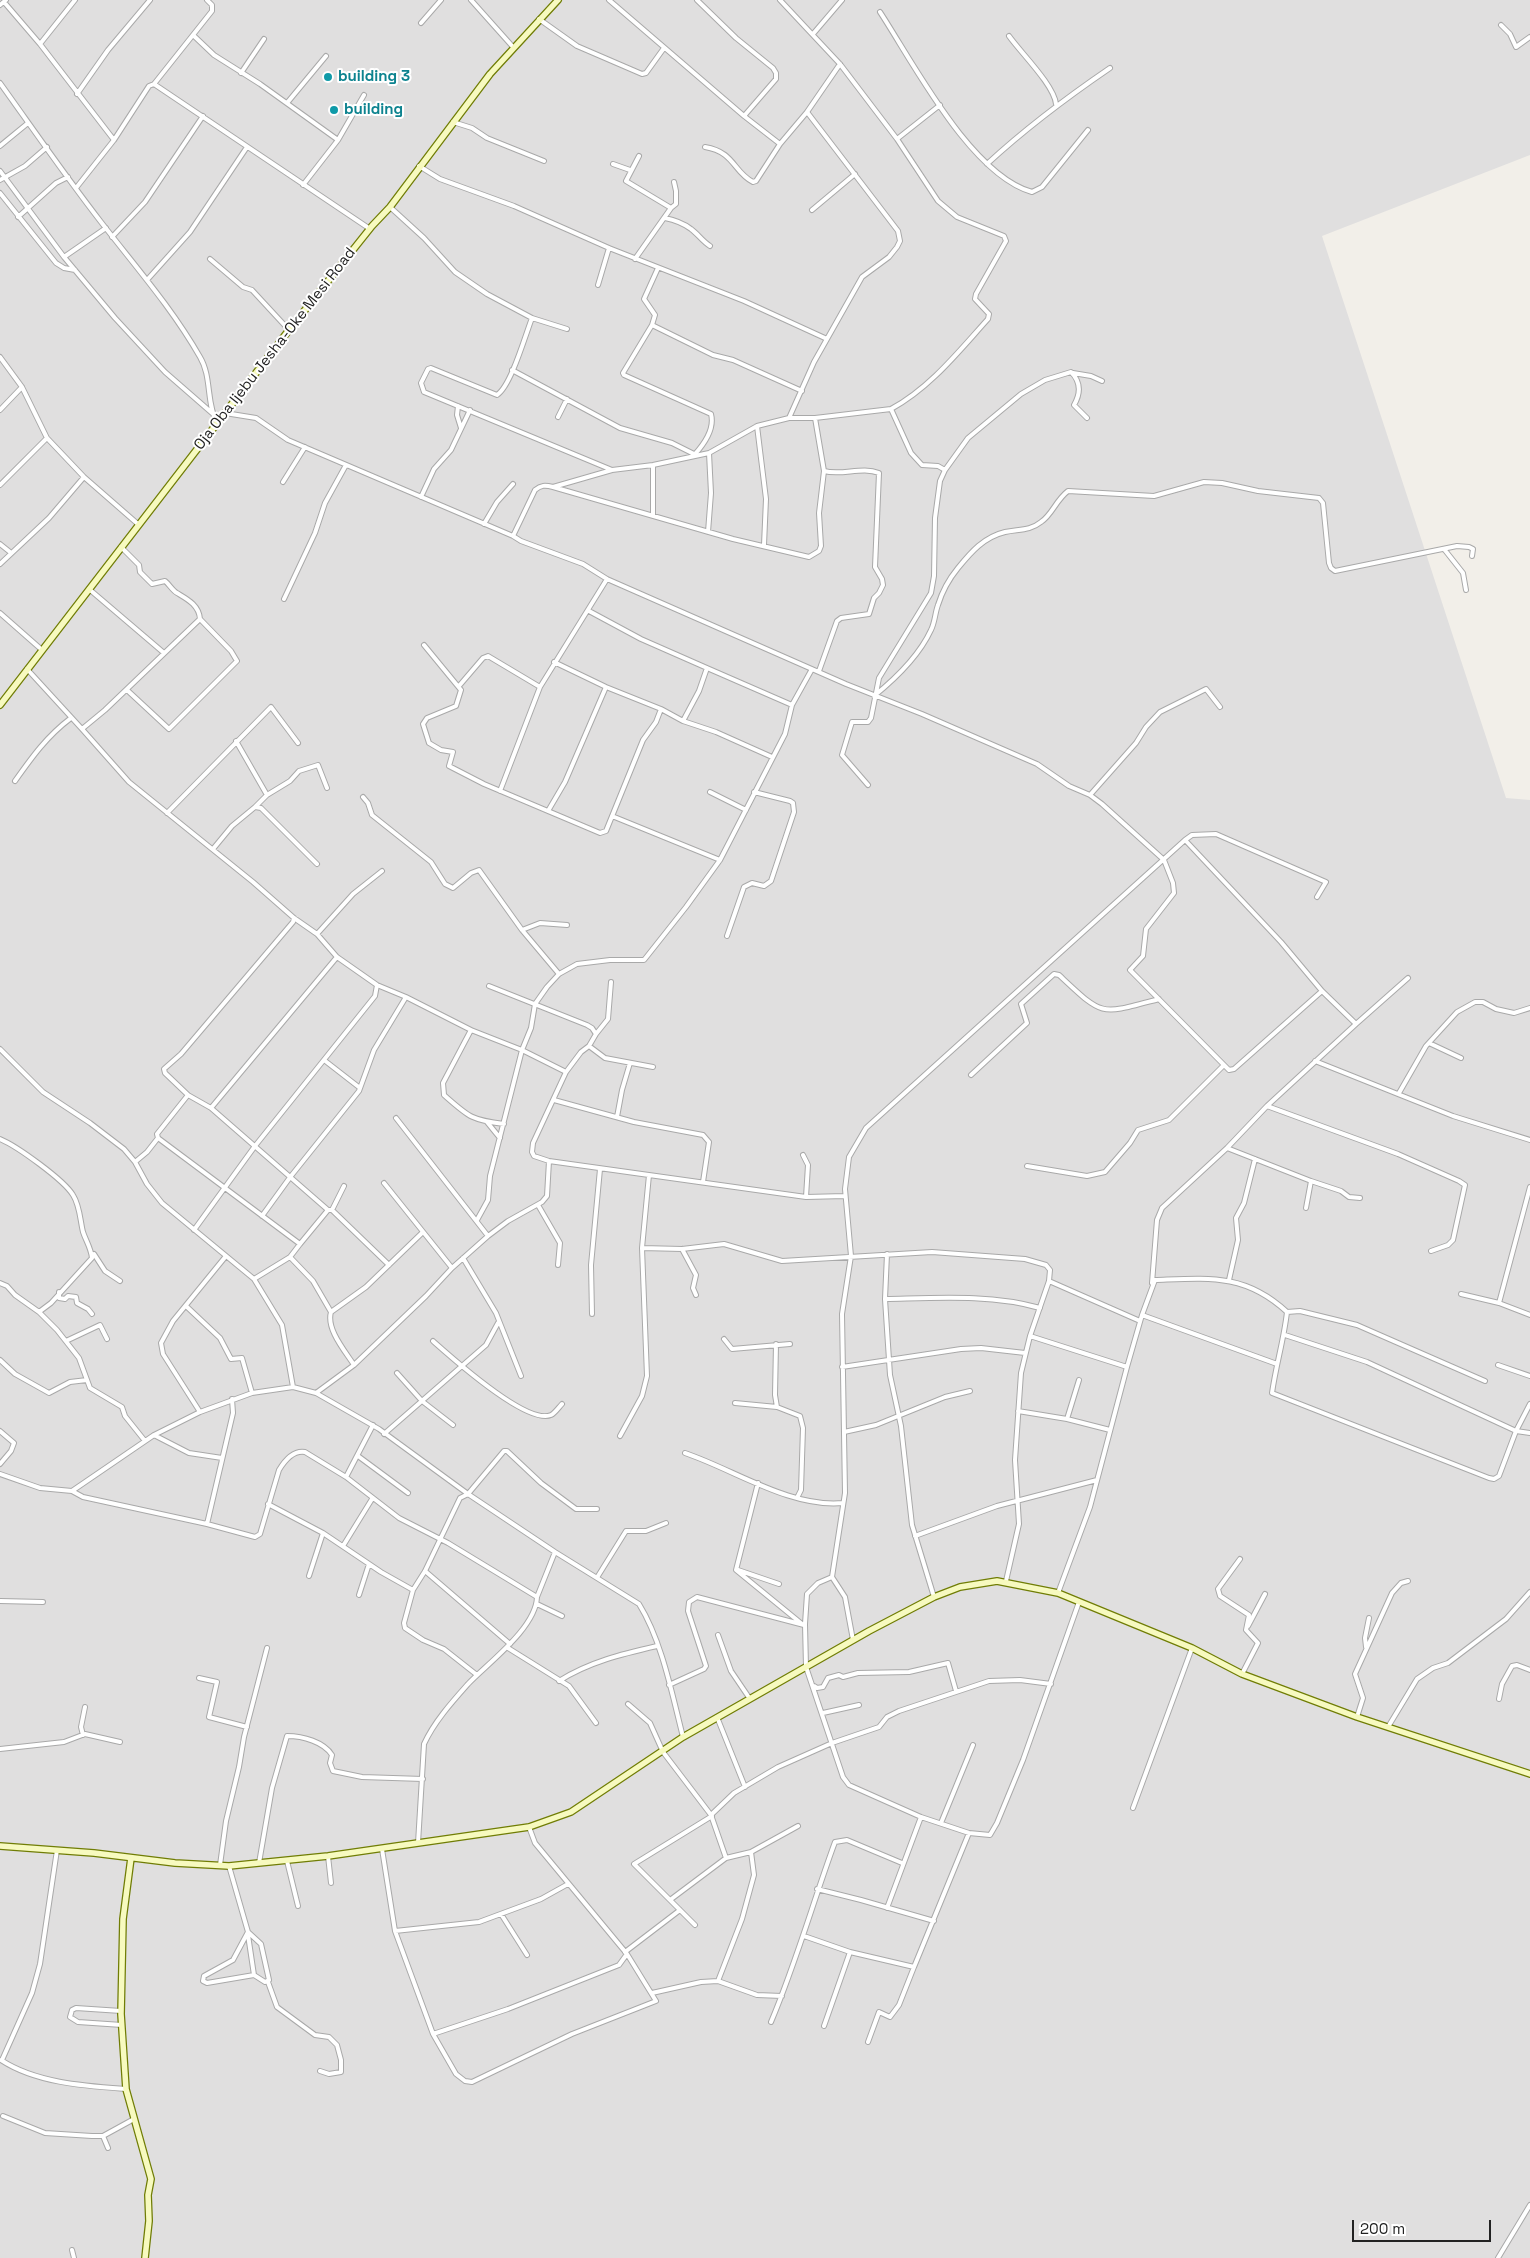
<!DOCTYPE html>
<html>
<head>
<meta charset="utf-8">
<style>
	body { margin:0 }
	#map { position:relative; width:1530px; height:2258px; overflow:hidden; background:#f2efe9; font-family:"Space Grotesk",sans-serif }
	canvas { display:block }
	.scale { position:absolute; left:1352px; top:2220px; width:139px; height:22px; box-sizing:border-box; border:2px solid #222; border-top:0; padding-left:6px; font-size:15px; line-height:18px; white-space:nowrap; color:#222; -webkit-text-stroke:4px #fff; paint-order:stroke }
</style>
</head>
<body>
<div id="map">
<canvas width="1530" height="2258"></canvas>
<div class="scale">200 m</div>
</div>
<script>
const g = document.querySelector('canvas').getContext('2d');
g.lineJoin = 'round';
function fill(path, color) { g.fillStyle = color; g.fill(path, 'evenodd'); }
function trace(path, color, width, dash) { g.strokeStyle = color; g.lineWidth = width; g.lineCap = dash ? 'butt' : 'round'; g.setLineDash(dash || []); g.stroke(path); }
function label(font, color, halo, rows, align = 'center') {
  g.font = font + ' "Space Grotesk",sans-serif'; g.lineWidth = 4; g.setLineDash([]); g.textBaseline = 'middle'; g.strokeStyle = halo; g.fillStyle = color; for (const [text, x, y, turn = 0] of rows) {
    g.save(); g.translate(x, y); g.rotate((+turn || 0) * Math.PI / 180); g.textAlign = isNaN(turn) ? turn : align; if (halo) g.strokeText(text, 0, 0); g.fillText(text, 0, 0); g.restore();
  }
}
fill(new Path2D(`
	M0,0h1530v155l-208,81 184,562 24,2v1458h-1530z`), '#e0dfdf');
const street = new Path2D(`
	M471,0l42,47
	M609,0l135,116 36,28
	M697,0l39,38 37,30 3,5v6l-32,37
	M780,0l60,64 57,75 41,62 19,16 47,19 2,5 -30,53 -1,5 14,15 -1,5c-29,32 -58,69 -97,90
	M4,2l36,42 74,96
	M0,5l6,-5
	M880,12c34,52 91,163 152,180l10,-5 46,-57
	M539,19l38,27 65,28 4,-1 18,-25
	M421,23l20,-23
	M1501,25l9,9 6,13 14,-10
	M813,34l29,-34
	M193,35l21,20 46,29 78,56 -35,45
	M1009,36c12,17 45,49 47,68
	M40,44l35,-44
	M241,73l23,-34
	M0,83c33,46 66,94 101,139 34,44 71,86 99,135 12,20 6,46 17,66
	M154,84l216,145
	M77,94l31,-44 42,-50
	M287,103l39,-47
	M453,122l19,6 15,10 57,23
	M897,139l43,-34
	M338,140l26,-45
	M0,146l28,-23
	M705,147c30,5 28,25 48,35l3,-1 24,-37 27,-32
	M613,164l17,6
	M987,164c39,-36 79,-66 123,-96
	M419,166l21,13 74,27 95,42 135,53 83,38 -13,23 -25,56
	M0,171l64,86 51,61 50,54 47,41
	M0,180l25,-14 22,-19
	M76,188l38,-48 35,-54 5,-2 58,-73v-6l-5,-5
	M0,193l56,70 8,5 11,2
	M390,207l34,31 31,34 32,22 45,24 35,11
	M671,208l5,-4v-13l-2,-9
	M812,210l43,-36
	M18,217l38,-34 12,-6
	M665,218c10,2 18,5 26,11 7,5 11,12 19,17
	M112,237l33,-35 58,-86
	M64,257l42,-29
	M210,259l33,28 9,3 37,40
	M635,259l36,-51 -45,-27 13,-25
	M658,268l-14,31 11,16 -3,10 -29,48 1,2 87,39c4,15 -7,30 -16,40
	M147,280l43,-48 57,-85
	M598,285l11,-37
	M532,318c-7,18 -21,68 -35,77l-66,-27 -3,1 -7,14 3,9 188,78
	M652,325l61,30 20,5 69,31
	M827,339l35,-62 27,-20 8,-10 3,-6 -2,-10 -91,-119 33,-48
	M0,357l22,30 25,51 37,39 55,48
	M512,370l108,58 52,15 24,12
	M1073,373l18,3 11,5
	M458,406l-1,9 4,13
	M0,410l22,-23
	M225,413l31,5 32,22 225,96 8,5 62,23 24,15 239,105 76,30 115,50 32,22 21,9 12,9 62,56 9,23 1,10 -28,36 -3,27 -13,14 99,100 5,-1 88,-78
	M558,417l9,-18
	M757,426l9,73 -2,46
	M283,482l22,-35
	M0,485l47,-47
	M553,487l180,52 76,18 10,-6 2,-5 -2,-33 5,-42 -9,-53
	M421,497l13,-28 17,-19 19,-40
	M653,516v-51
	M484,524l13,-22 16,-18
	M708,532l3,-39 -2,-40
	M513,536l22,-46c6,-5 10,-5 18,-3l59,-17 41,-5 56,-12 48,-27 32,-8h26l76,-9 20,44 11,12 16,1 7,4
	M0,544l10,8
	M1444,549l19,24 3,17
	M0,564l49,-46 35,-41
	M89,589l75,64
	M284,599l31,-66 10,-30 21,-38
	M589,611l52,28 66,29
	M0,613l42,37
	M424,645l37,45 -5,16 -29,12 -4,6 6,19 12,7 12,2 -4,14 35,18 116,49 6,-2 37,-91 13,-18 5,-13
	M554,662l52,25 55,22 22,12 33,11 56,25
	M27,669l55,60 23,-19 95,-91c-1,-14 -13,-20 -23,-26 -5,-3 -8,-9 -12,-12l-13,3 -12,-12 -1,-7 -18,-18
	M819,671l18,-50 4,-3 28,-4 5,-16 5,-5 4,-8 -1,-6 -7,-12 4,-94c-17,-7 -37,3 -55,-2
	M459,686l24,-28 5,-2 52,31
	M127,690l42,39 68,-68 -6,-10 -31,-32
	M874,696c21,-17 45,-40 57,-66 4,-8 4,-17 7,-25 4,-13 11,-26 20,-37 13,-16 26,-31 47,-36 13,-3 25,-1 36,-10 11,-7 15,-22 27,-31l86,5 50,-14 18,1 36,8 61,7 4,5 6,60 2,5 4,3 122,-25 12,1 4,2 -1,7
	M683,721l16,-30 8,-23 85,37
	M82,729l47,53 124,100 41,36 23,16 20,23 40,28 29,12 65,33 51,20 44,22
	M236,741l31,54
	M15,781c17,-24 32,-45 56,-63
	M868,785l-26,-30 10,-33h16l3,-4 8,-40 52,-85 3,-17 1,-58 5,-37 5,-11 23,-32 53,-44 24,-14 26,-8c10,10 10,21 3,33l13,13
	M500,791l40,-104 67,-108
	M710,792l36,18
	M1090,795l46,-52 10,-16 14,-15 46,-23 14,18
	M363,797l5,6 4,12 59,47 14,22 8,4 18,-15 8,-3 43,60 37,44
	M255,807l12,-12 23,-14 9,-10 19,-6 9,23
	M548,811l17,-29 41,-95
	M167,813l104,-106 27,36
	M612,816l108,44
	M1185,840l7,-5 24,-1 110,48 -9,15
	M213,849l19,-23 23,-19 6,1 56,56
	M294,918l-1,4 -112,132 -17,15 1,4 23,22 23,13 117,102
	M522,930l18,-7 27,2
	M317,934l36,-40 29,-23
	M727,936l17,-49 8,-4 12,3 7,-5 23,-69 -1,-9 -3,-2 -36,-9
	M489,986l98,39 5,3 4,6 -7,12 -8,6 -15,20 -33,71 -1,9 2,4 15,5 257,36 39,-1
	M1356,1024l52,-46
	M471,1030l-28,53 1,12c25,22 27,25 60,29
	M596,1034l12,-15 3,-37
	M1429,1043l32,15
	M589,1046l16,12 48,9
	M0,1049l43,43 47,31 34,26 11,13 12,22 15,19 92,76 28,46 11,62
	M324,1060l36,28
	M1315,1061l138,55 77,24
	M971,1075l56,-52 -6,-19 33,-30 5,1c45,42 40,40 100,24
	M1399,1093l27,-47 31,-34 18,-10h8l13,7 18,4 16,-5
	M188,1095l-31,39 1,4 142,106 28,-34h4l12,-24
	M554,1100l80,22 69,13 6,7 -6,40
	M1267,1106l131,48 61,27 6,4 -12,55 -5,5 -17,6
	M211,1108l126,-151
	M617,1117l5,-27 8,-27
	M396,1118l92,118
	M487,1122l13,16
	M0,1139c17,7 64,41 73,56 7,11 7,25 10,37 3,9 8,16 9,26l-41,45 -12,9
	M1227,1148l84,33 -5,27
	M803,1155l5,10 -2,32
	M135,1162l12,-10 11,-14
	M1027,1166l60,10 18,-4 25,-29 8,-13 31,-10 54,-54
	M1311,1181l30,10 8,6 11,1
	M384,1183l68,85
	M538,1205l22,38 -2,22
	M332,1210l57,55
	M262,1216l29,-40 68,-85 15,-41 32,-53
	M477,1220l11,-20 2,-24 32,-126 9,-22 4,-24 12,-17 12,-13 18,-10 33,-4h34l4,-5 38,-48 34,-47 65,-126 7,-29 20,-36
	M194,1230l61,-84 120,-150 2,-11
	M642,1248l40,1 42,-5 58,17 150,-9 93,7 21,6 4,5 -1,11 -19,55 -9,37 -6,87 4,64 -13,57
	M682,1249l14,26 -3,13 3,7
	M94,1254l11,17 15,10
	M887,1254l-2,45 5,76 11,51 11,99 22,72
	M290,1257l23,24 18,31c-5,17 14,39 23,53
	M463,1258l33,55 25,63
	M254,1279l36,-22 10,-13
	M1229,1280l9,-40 -2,-22 8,-15 11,-44
	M1049,1281l91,40
	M0,1283l7,3 8,9 24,17 18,18 22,28 11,30 32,19 3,9 20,25
	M59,1292v6l6,1 3,-3 8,1 1,6 11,6 4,5
	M1461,1294l38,9 31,12
	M885,1299c51,-1 106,-5 155,9
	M1499,1303l31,-116
	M186,1306l34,32 11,21 11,-1 10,35
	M331,1312l35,-25 57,-55
	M1287,1312l13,-1 57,14 128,56
	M592,1314l-1,-49 9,-96
	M1142,1315l135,49
	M1285,1335l82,27 149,69 14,2
	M1030,1336l97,31
	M724,1339l8,10 58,-5
	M66,1341l34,-16 7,14
	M433,1341c18,16 94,84 118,74 4,-2 8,-8 11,-11
	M776,1344l-1,51 2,12
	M0,1360l15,14 34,19 21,-11 17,-2
	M1498,1365l32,11
	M842,1367l119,-18 20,-1 44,5
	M397,1373l25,28 31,24
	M316,1393l38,-28 72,-69 26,-28 36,-32 20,-15 34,-19 5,-6 2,-35
	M735,1403l42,4 23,9 3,12 -2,62 -4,8
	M1018,1411l49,8 43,11
	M200,1412l-37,-58 -2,-11 12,-22 53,-65
	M1067,1419l12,-39
	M0,1431l14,12 -3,8 -11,13
	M844,1432l32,-7 69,-28 25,-6
	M384,1434l102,-89 12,-22
	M154,1435l35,18 33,5
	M620,1436l22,-40 5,-20 -5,-128 7,-73
	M685,1453c50,17 105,55 158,50
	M358,1456l50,37
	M0,1474l40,14 32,3 82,-56 46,-23 52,-19 41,-6 23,6 63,36 89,65 87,58 84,52c23,37 33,90 44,133
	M346,1477l27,-52
	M758,1483l-22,87 66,54
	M72,1491l11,6 124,27 48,13 5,-3 19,-64c6,-10 14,-20 26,-18l41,25 53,41 49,25 89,54
	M268,1504l55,29 58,39 32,18 12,-19 35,-73 8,-4 36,-43h3l34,32 35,26h21
	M207,1524l26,-111 -1,-14
	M915,1536l82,-30 100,-26
	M343,1546l29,-47
	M1240,1559l-22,30 2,7 29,19 -3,15 12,13 -16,31
	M738,1570l41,14
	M425,1571l85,73
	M309,1576l14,-43
	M598,1576l28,-45h20l20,-8
	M832,1577l13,20 8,43
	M413,1590l-9,33 1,5 18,12 21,9 33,26
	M1058,1593l32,-86 37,-140 15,-52 13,-35c53,-2 90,-7 132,32 -3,27 -11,53 -15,81l217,85 5,1 5,-3 17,-45 14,-27
	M359,1595l10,-31
	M0,1601l43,1
	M1079,1602l-56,158 -26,63 -7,12 -21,-2 -48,-16 -72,-32 -6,-8 -37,-110 -1,-43 2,-30 11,-11 14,-6 13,-84 -3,-179 9,-58 -6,-67 4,-32 17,-29 319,-288 96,102 41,49 34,33 -89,82 -40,42 -65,60 -5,12 -5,63
	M537,1604l25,12
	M1248,1626l17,-32
	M718,1635l13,36 19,28
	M1366,1647l-1,-9 4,-20
	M508,1648l61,38 27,37
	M199,1678l18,4 -8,35 38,10
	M559,1681c30,-19 63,-27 98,-35
	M669,1685l35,-16 2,-3 -18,-55 1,-9 8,-5 107,28
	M814,1686l3,2 6,-1 5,-9 11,-3 4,2 15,-4 51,-1 39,-9 8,28
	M1499,1699l3,-15 10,-18 5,-1 13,5
	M628,1704l22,19 13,29 48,63 15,43
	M823,1713l36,-8
	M717,1717l28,70
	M1357,1717l6,-19 -8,-24 37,-81 9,-10 7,-2
	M1388,1727l29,-48 16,-11 15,-5 58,-44 24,-27
	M83,1735l-2,-8 4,-20
	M0,1749l64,-7 21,-8 35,8
	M1133,1808l59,-160
	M711,1815l23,-22 44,-26 54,-24 47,-16 8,-10 12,-6 90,-30 31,-1 31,4
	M941,1823l32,-78
	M418,1843l6,-99c10,-22 28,-42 44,-60 20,-21 68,-56 69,-87l18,-45
	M382,1849l13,82 38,103 23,40 9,7 7,1 100,-48 84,-33 -29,-47 -92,-111 -6,-16
	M751,1852l47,-26
	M328,1856l3,27
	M287,1861l11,45
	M259,1863l13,-75 15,-52c16,0 37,6 45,19l-2,8 3,8 29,6 61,2
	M220,1865l6,-44 13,-54 5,-30 23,-89
	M229,1866l19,66 13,12 8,36 -4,2 -11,-7 -47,8 -4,-2 1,-5 29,-16 15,-28
	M817,1889l44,11 73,21
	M670,1900l56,-42 25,-6 3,23 -12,44 -24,62
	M887,1908l34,-91
	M501,1914l26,41
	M695,1925l-61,-61 78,-48
	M395,1931l84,-9 62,-23 27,-15
	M248,1935l6,40
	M804,1936l46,16 64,15 55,-134
	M625,1952l55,-42
	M268,1982l9,25 38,28 14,2 8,8 4,15v12l-12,2 -9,-3
	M652,1993l49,-11 17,-1 39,14 25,1
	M121,2011l-45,-3 -4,2 -2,7 8,5 44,3
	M771,2022c25,-59 42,-120 64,-180l12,-2 55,23
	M824,2026l26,-74
	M433,2034l75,-25 111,-44 8,-11
	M868,2042l11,-30 11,5 9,-12 15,-38
	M1,2060c35,23 84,26 125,29
	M2,2060l30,-67 8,-29 17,-114
	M3,2116l42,17 47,3h11l31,-17
	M103,2136l5,12
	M72,2250l2,8
	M1498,2258l32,-53`);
const secondary = new Path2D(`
	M0,705l289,-375 83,-104 18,-19 100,-133 68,-74
	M0,1846l94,7 81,10 54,3 99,-10 201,-29 42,-15 112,-75 186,-106 65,-34 26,-10 37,-6 61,12 134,55 50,26 115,43 173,57
	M131,1858l-8,61 -2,95 5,75 25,90 -3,16 1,26 -4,37`);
trace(street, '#a9a9a9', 6);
trace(secondary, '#707d05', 8);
trace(street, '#fff', 4);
trace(secondary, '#f7fabf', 5.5);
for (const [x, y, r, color] of [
	[328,77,5,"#0f9aa8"],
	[334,110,5,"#0f9aa8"]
]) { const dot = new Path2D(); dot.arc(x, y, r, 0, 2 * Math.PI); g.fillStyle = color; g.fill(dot); trace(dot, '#fff', 2); }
label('bold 15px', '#0d838f', '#fff', [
	["building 3",338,77],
	["building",344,110]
], 'left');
label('15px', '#222', '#fff', [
	["Oja Oba Ijebu Jesha-Oke Mesi Road",275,349,-52]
]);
</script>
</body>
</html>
